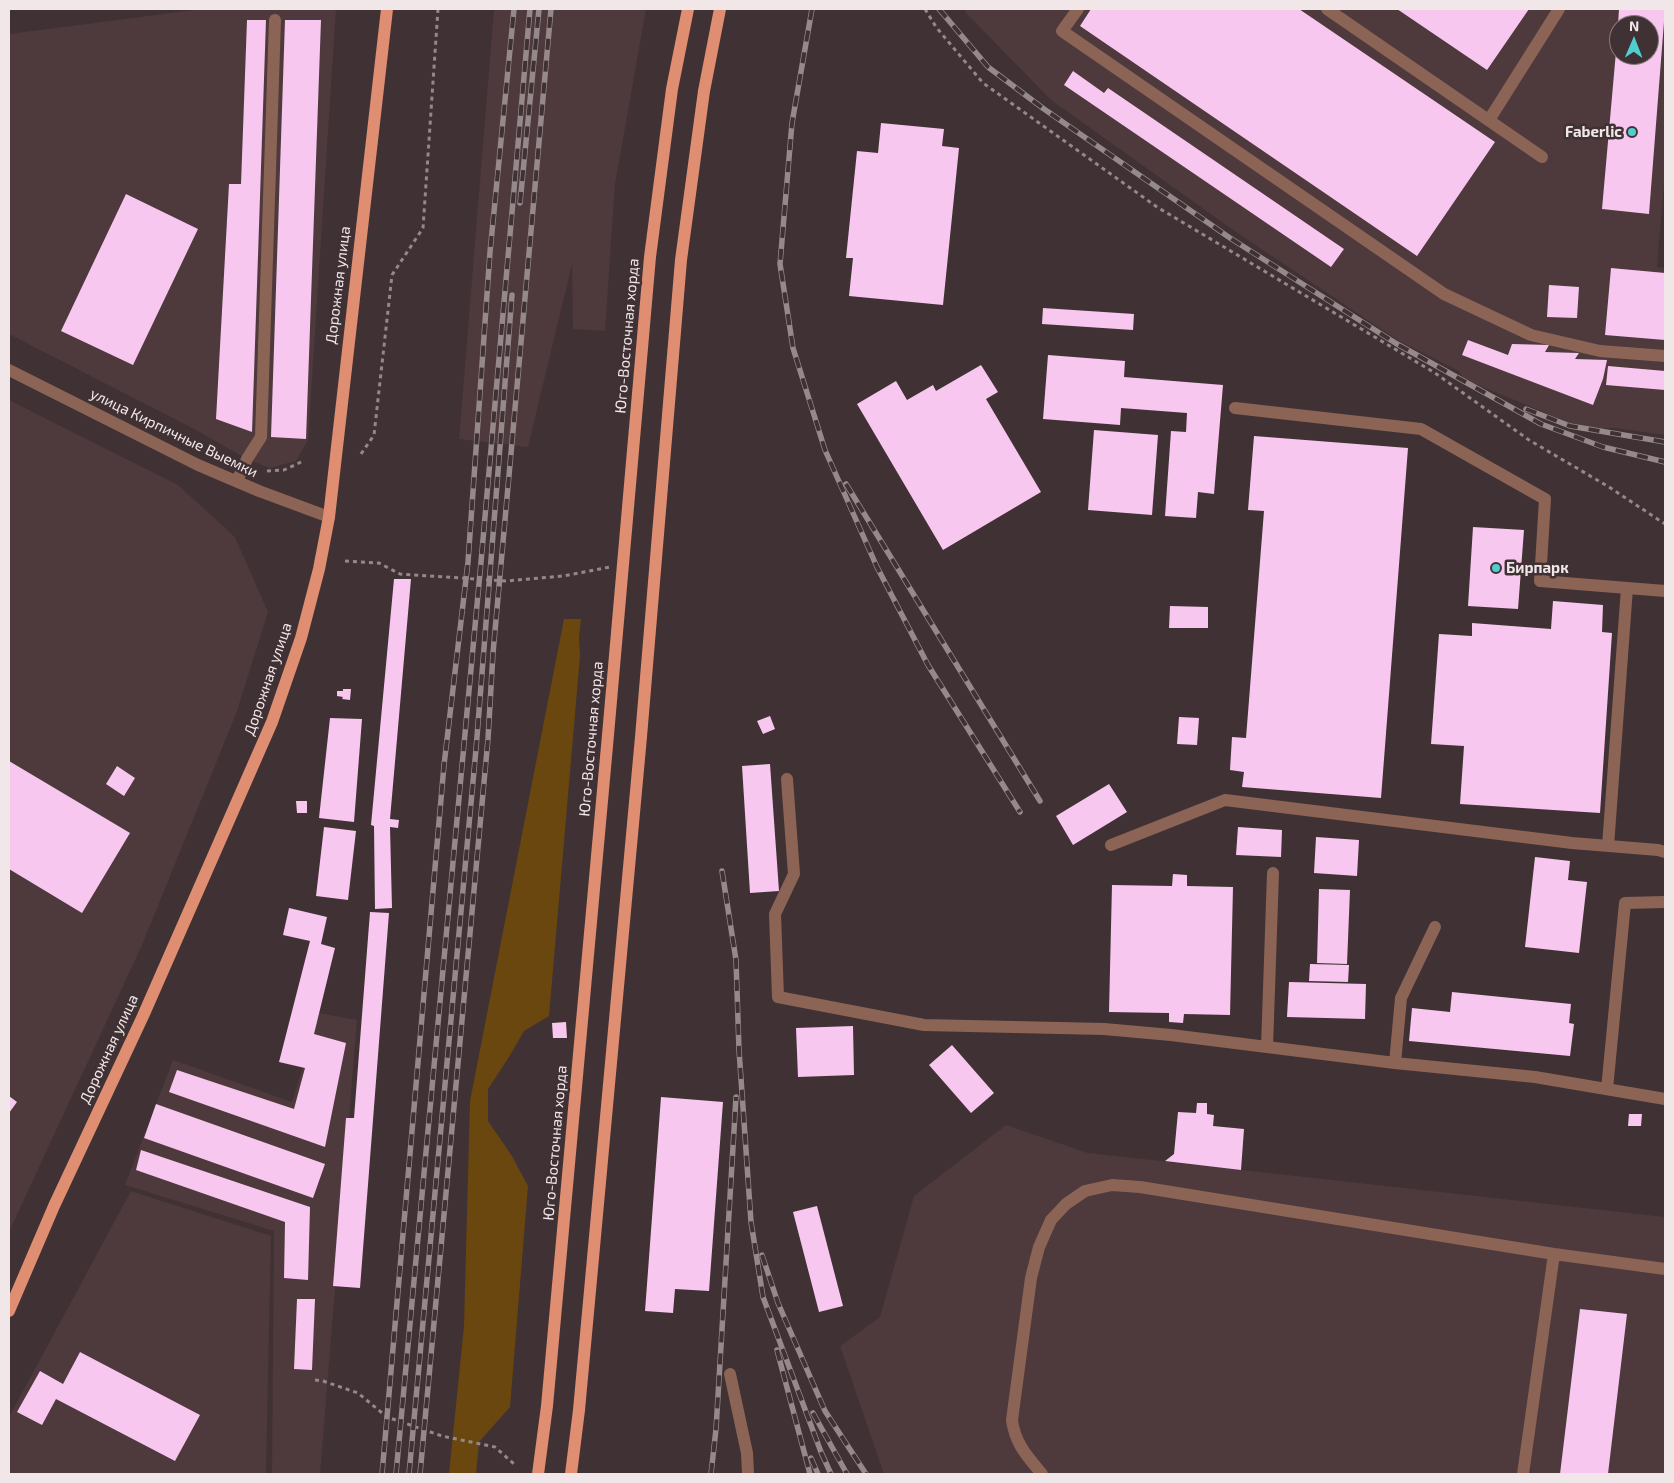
<!DOCTYPE html>
<html>
<head>
<meta charset="utf-8">
<style>
	body { margin:0 }
	#map { position:relative; width:1674px; height:1483px; overflow:hidden; background:#403134; font-family:"Exo 2",sans-serif }
	canvas { display:block }
	.frame { position:absolute; inset:0; border:10px solid #f1e7e9; pointer-events:none }
	.north { position:absolute; left:1609px; top:15px; width:50px; height:50px; box-sizing:border-box; background:#403134; border:1px solid #877a7c; border-radius:50%; rotate:1deg; font-size:14px; font-weight:700; line-height:20px; text-align:center; color:#f1e7e9 }
	.north::after { content:''; display:block; margin:auto; width:18px; height:22px; background:#52cdce; clip-path:polygon(50% 0,100% 100%,50% 72%,0 100%) }
</style>
</head>
<body>
<div id="map">
<canvas width="1674" height="1483"></canvas>
<div class="frame"></div>
<div class="north">N</div>
</div>
<script>
const g = document.querySelector('canvas').getContext('2d');
g.lineJoin = 'round';
function fill(path, color) { g.fillStyle = color; g.fill(path, 'evenodd'); }
function trace(path, color, width, dash) { g.strokeStyle = color; g.lineWidth = width; g.lineCap = dash ? 'butt' : 'round'; g.setLineDash(dash || []); g.stroke(path); }
function label(font, color, halo, rows, align = 'center') {
  g.font = font + ' "Exo 2",sans-serif'; g.lineWidth = 5; g.setLineDash([]); g.textBaseline = 'middle'; g.strokeStyle = halo; g.fillStyle = color; for (const [text, x, y, turn = 0] of rows) {
    g.save(); g.translate(x, y); g.rotate((+turn || 0) * Math.PI / 180); g.textAlign = isNaN(turn) ? turn : align; if (halo) g.strokeText(text, 0, 0); g.fillText(text, 0, 0); g.restore();
  }
}
fill(new Path2D(`
	M202,9h134l-28,431 -12,21 -26,7 -23,-9 -53,-30 -185,-95v-300z
	M494,9h152l-31,175 -10,147 -32,-2 -1,-65 -44,183 -69,-8z
	M964,9h701v163l-8,95 8,1v167l-50,-7 -30,1 -122,-50 -4,-8 -60,-30 -166,-111 -182,-130 -84,-86zM1619,25h30v30h-30z
	M9,400l169,85 57,52 33,75 -32,102 -94,231 -133,287z
	M319,1013l38,7 -37,454h-48l2,-243 -149,-46 48,-125 119,42z
	M1006,1125l82,28 577,64v257h-781l-44,-128 40,-29 34,-121z
	M131,1191l140,45 -5,238h-257v-57z`), '#4e393d');
fill(new Path2D(`
	M564,619h17l-2,18 1,19 -31,360 -25,15 -15,26 -21,32v32l24,35 16,30 -18,221 -31,35 -3,32h-27l15,-148 6,-225z`), '#69470e');
fill(new Path2D(`
	M1091,9h208l196,133 -78,114 -337,-230z
	M1397,9h132l-42,61z
	M1619,9h46l-16,205 -47,-5 16,-180h1v26h30v-30h-31z
	M247,20h19l-14,412 -36,-13 13,-235h12z
	M285,20h36l-15,419 -35,-2z
	M1073,71l31,22 4,-5 236,161 -13,18 -267,-182z
	M881,123l63,6 -2,17 17,2 -16,157 -94,-9 4,-38h-7l11,-107 21,2z
	M126,194l72,35 -65,136 -72,-34z
	M1611,268l54,5v67l-60,-5z
	M1549,285l30,2 -2,31 -30,-1z
	M1043,308l91,6 -1,16 -91,-6z
	M1468,340l40,15 4,-11 37,1 -4,7 34,1 -4,6 32,1 -4,19 -10,26 -131,-50z
	M1048,355l77,6 -1,16 99,8 -9,109 -16,-2 -2,26 -31,-2 6,-85 15,1 1,-19 -66,-5 -1,17 -77,-6z
	M981,365l17,27 -12,7 55,93 -98,58 -86,-146 39,-23 11,19 26,-15 3,6z
	M1608,366l57,5v19l-59,-5z
	M1094,430l64,5 -6,80 -64,-5z
	M1254,436l154,12 -27,350 -139,-11 2,-15 -14,-2 2,-33 14,1 18,-227 -16,-1z
	M1473,527l51,3 -6,79 -50,-3z
	M394,579h17l-21,240 9,1 -1,8 -8,-1 2,81 -17,1 -1,-83 -3,-1z
	M1553,601l50,4 -1,27 10,1 -12,180 -140,-9 4,-58 -33,-2 8,-110 33,2v-13l79,6z
	M1170,606l38,1v21h-39z
	M343,689h8l-1,11 -8,-1 1,-2 -6,-1v-5h6z
	M770,716l5,13 -12,5 -6,-13z
	M1179,717l20,1 -2,27 -20,-1z
	M330,718l32,1 -8,103 -35,-4z
	M9,761l121,72 -48,80 -73,-44z
	M770,764l9,127 -29,2 -8,-127z
	M117,766l18,12 -11,18 -18,-12z
	M1109,784l18,28 -54,33 -17,-29z
	M296,801h11v12h-10z
	M324,827l32,4 -8,69 -32,-4z
	M1238,827l44,3 -1,27 -45,-2z
	M1316,837l43,3 -2,36 -43,-3z
	M1535,857l35,4 -2,19 19,2 -8,71 -54,-6z
	M1173,874l14,1v11l46,1 -3,128 -46,-1 -1,9 -14,-1v-9l-60,-1 3,-127 60,1z
	M1319,889l31,1 -3,74 -30,-1z
	M289,908l38,9 -6,27 14,4 -21,86 32,9 -21,104 -156,-55 8,-22 117,39 11,-41 -26,-6 31,-121 -27,-6z
	M370,912l19,1 -29,375 -27,-2 13,-168h8z
	M1310,964l39,1 -1,17 -39,-1z
	M1289,982l77,2 -1,35 -78,-2z
	M1452,992l119,12 -2,19 5,1 -4,32 -161,-15 3,-33 38,4z
	M566,1022l1,16h-14l-1,-15z
	M853,1026l1,49 -56,2 -2,-49z
	M952,1045l42,48 -23,20 -42,-48z
	M9,1096l8,6 -8,11z
	M661,1097l62,5 -14,189 -34,-2 -2,24 -28,-2z
	M1197,1103h10v11l7,1 -1,11 31,3 -3,41 -76,-9 9,-7 4,-42 18,1z
	M156,1104l169,60 -12,34 -169,-60z
	M1629,1114h13l-1,12h-13z
	M141,1150l169,57 -2,73 -24,-2 1,-56 -149,-52z
	M817,1206l26,100 -24,6 -26,-100z
	M297,1299h18l-3,71 -18,-1z
	M1580,1309l47,5 -19,160h-48z
	M80,1352l120,63 -25,46 -119,-62 -14,26 -25,-13 23,-41 23,13z`), '#f8c7ef');
trace(new Path2D(`
	M925,9l11,18 47,56 174,124 278,166 94,67 80,47 56,37
	M361,454l13,-19 18,-160 31,-47 15,-219
	M267,471l17,-1 17,-8
	M345,561l34,2 21,11 106,7 57,-5 47,-9
	M315,1380l8,1 35,12 29,24 55,19 53,11 19,17`), '#94888a', 3, [4, 4]);
trace(new Path2D(`
	M1078,9l-16,22 382,263 87,41 69,16 65,5
	M1327,9l215,148
	M1489,120l70,-111
	M9,370l189,95 61,26 70,26
	M1235,408l186,21 124,70 -5,82 125,10
	M237,481l10,-22 14,-22 14,-417
	M787,779l7,95 -19,40 3,83 146,28 180,4 67,6 224,28 140,14 130,22
	M1111,845l114,-45 347,43 86,7 7,2
	M1608,846l19,-258
	M1267,1047l6,-174
	M1395,1063l6,-65 34,-71
	M1607,1089l18,-186 40,-1
	M730,1374l17,79 1,21
	M1042,1474c-14,-17 -27,-30 -30,-54l19,-142 8,-31 12,-27 15,-16 19,-13 27,-6 28,2 414,67 111,15
	M1523,1474l31,-220`), '#8c6455', 12);
trace(new Path2D(`
	M9,1311l45,-105 89,-190 129,-294 29,-84 18,-69 10,-52 58,-508
	M538,1474l9,-68 61,-671 42,-478 22,-168 16,-80
	M571,1474l8,-64 62,-673 40,-477 23,-169 16,-82`), '#df8e71', 12);
const rail = new Path2D(`
	M812,9l-20,114 -12,141 13,84 32,102 52,117 51,98 92,147
	M939,9l49,58 56,42 186,129 167,106 144,80 62,23 62,15
	M520,203l19,-194
	M1526,409l44,17 95,16
	M846,484l194,317
	M722,871l14,89 3,90 12,172 12,75 58,155 10,22
	M762,1255l16,48 47,108 41,63
	M777,1350l33,124
	M813,1413l34,61
	M811,1458l7,16
	M382,1474l62,-709 24,-203 22,-310 24,-243
	M396,1474l85,-912 49,-553
	M409,1474l67,-725 36,-454
	M420,1474l68,-735 5,-86 58,-644
	M711,1474l5,-45 20,-332`);
trace(rail, '#95898b', 5.5);
trace(rail, '#403134', 4, [11]);
for (const [x, y, r, color] of [
	[1632,132,5,"#52cdce"],
	[1496,568,5,"#52cdce"]
]) { const dot = new Path2D(); dot.arc(x, y, r, 0, 2 * Math.PI); g.fillStyle = color; g.fill(dot); trace(dot, '#403134', 2); }
label('bold 15px', '#f1e7e9', '#403134', [
	["Faberlic",1622,132],
	["Бирпарк",1506,568,"left"]
], 'right');
label('15px', '#f1e7e9', '#403134', [
	["Дорожная улица",338,285,-83],
	["Юго-Восточная хорда",627,336,-85],
	["улица Кирпичные Выемки",174,433,26],
	["Дорожная улица",268,679,-71],
	["Юго-Восточная хорда",591,739,-85],
	["Дорожная улица",109,1049,-65],
	["Юго-Восточная хорда",555,1143,-85]
]);
</script>
</body>
</html>
